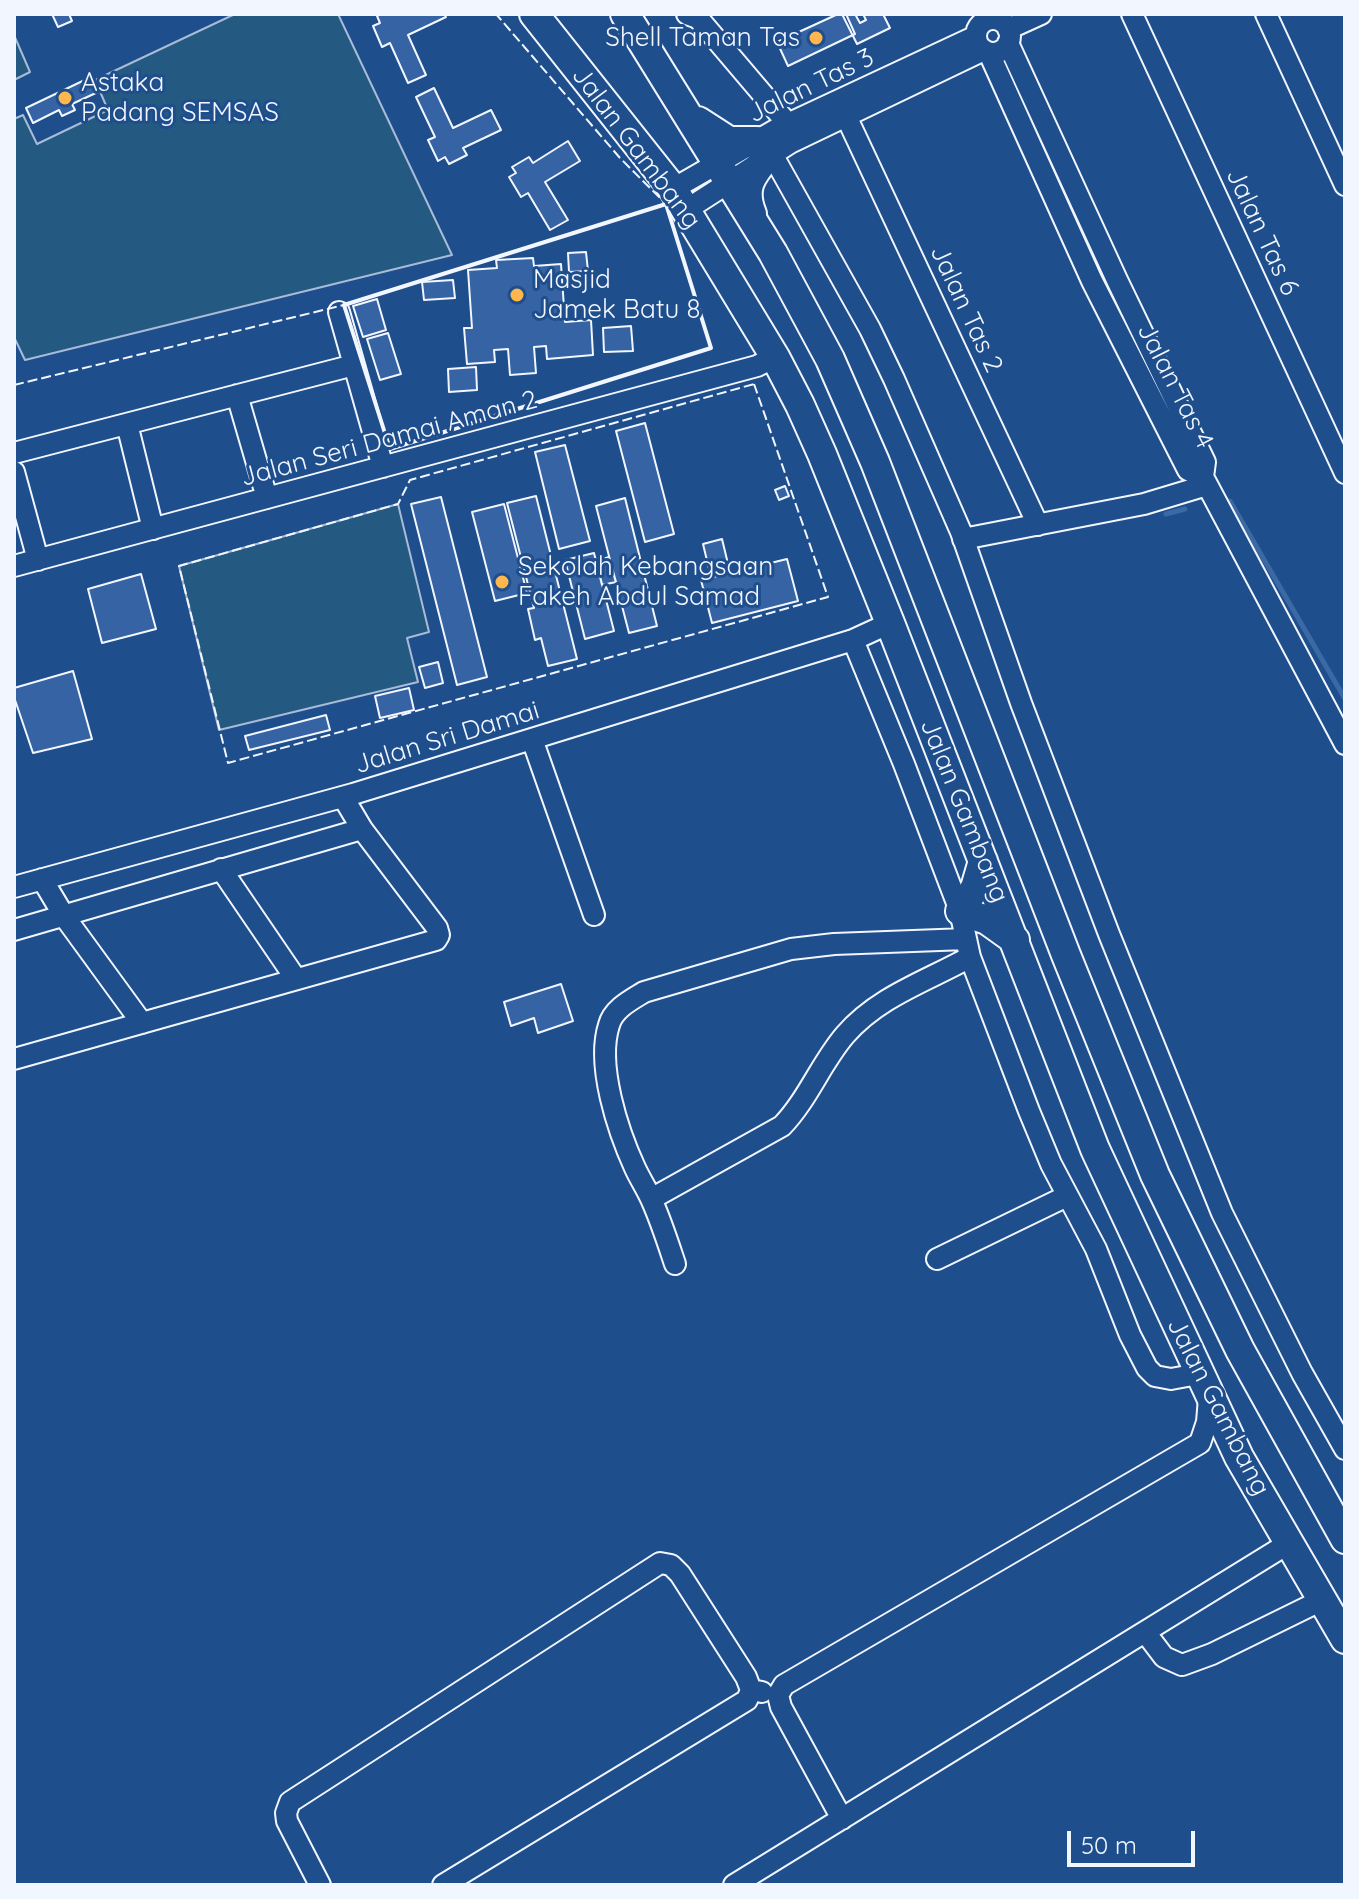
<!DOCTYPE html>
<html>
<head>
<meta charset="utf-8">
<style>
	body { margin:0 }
	#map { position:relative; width:1359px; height:1899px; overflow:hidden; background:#1f4e8c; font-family:Quicksand,sans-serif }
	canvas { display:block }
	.frame { position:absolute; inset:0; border:16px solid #f2f6ff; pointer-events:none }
	.scale { position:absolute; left:1067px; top:1831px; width:128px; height:36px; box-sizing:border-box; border:4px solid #f2f6ff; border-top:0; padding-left:10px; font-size:24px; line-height:28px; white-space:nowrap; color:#f2f6ff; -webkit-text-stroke:6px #1f4e8c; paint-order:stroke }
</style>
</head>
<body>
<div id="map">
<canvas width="1359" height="1899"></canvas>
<div class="frame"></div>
<div class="scale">50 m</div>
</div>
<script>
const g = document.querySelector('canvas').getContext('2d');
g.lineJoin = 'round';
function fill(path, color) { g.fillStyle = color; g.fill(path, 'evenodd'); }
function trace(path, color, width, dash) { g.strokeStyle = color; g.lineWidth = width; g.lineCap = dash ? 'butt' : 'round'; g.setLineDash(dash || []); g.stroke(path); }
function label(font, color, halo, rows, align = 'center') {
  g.font = font + ' Quicksand,sans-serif'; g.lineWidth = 6; g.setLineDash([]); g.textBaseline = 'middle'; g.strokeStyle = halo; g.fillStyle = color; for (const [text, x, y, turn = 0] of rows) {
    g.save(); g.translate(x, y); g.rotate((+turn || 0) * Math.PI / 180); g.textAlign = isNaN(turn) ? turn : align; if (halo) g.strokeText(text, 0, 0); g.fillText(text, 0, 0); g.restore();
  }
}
const green = new Path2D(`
	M235,14h103l114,241 -427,105 -11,-23v-218l9,-4 14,29 71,-34 -13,-30z
	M14,35l16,37 -16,8z
	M398,504l31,128 -22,6 11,44 -199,48 -40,-164z`);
fill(green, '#245a82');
trace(green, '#a8bbd7', 2);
trace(new Path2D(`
	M1230,501l115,198
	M1166,514l19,-5`), '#3b69a3', 5);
const building = new Path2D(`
	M52,14h17l3,7 -14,6z
	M381,14h63l2,3 -38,18 18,40 -18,8 -18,-40 -8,4 -9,-21 7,-3 -3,-7z
	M838,14h8l9,20 -67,32 -11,-24z
	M842,14h13l5,9 6,-3 -3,-6h20l7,14 -33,16z
	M91,77l7,15 -26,12 3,6 -13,6 -3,-6 -26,13 -7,-15z
	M434,88l19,40 38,-18 10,20 -38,18 4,7 -18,9 -4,-7 -7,4 -10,-21 7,-3 -19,-40z
	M568,141l12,20 -35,21 23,38 -18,10 -22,-37 -7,4 -12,-20 7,-4 -4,-6 17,-10 4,6z
	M586,252l2,19 -19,1 -1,-19z
	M533,258l1,8 27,-2 4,58 26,-2 2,35 -46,4 -1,-13 -12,1 2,26 -26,2 -2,-26 -14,1 1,12 -28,2 -3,-36h8l-4,-58 29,-2 -1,-8z
	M453,280l2,18 -31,2 -2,-18z
	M377,299l9,31 -23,7 -10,-31z
	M631,326l2,25 -29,1 -1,-24z
	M388,333l13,41 -21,6 -13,-41z
	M476,367l1,23 -28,2 -1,-23z
	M645,423l29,111 -29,8 -29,-111z
	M565,445l25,96 -31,8 -24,-97z
	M785,486l4,10 -10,4 -4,-10z
	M536,496l41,163 -29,7 -7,-28 -6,2 -7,-31 6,-1 -27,-105z
	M441,497l46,180 -30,8 -46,-181z
	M625,498l32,128 -28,7 -33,-127z
	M504,504l23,89 -32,8 -23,-89z
	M722,539l7,29 -19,5 -7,-29z
	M594,553l20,78 -29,8 -20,-79z
	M609,557l7,25 -14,3 -6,-24z
	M787,559l11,42 -86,22 -11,-43z
	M141,574l15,55 -54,14 -14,-54z
	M438,662l5,21 -18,5 -6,-21z
	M73,671l19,68 -59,14 -19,-56v-9z
	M409,688l5,22 -34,8 -5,-22z
	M326,715l4,15 -81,20 -4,-14z
	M561,984l12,37 -35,12 -4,-15 -23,8 -7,-24z`);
fill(building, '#3563a3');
trace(building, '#f2f6ff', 2);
const minor = new Path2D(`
	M687,14l11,4 90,106
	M1132,14l213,459
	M1266,14l79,171
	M976 36a17 17 0 1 1 34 0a17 17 0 1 1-34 0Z
	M1008,29l33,-15
	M1008,43l109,237 88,182 -2,15
	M989,53l103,228 96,189 15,7
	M846,116l192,409
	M772,154l98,175 24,50 67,153 60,171 88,231 113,279 80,160 43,76
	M673,189l106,-61 197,-92
	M686,210l104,-67 194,-93
	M339,312l44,155
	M237,395l30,103
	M127,424l26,105
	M14,453l340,-88
	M14,472l24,88
	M1203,477l142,267
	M963,539l181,-35 63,-19
	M14,566l743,-200 18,-9
	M853,640l51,124 56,147 10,46 59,154 22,53 45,85 34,86 17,33 8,8 16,3 27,-5
	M532,739l62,176
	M221,869l75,110
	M42,879l22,37 78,107
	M14,887l339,-93 500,-154 37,-17
	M14,930l348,-101
	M14,1059l422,-119 3,-5 -2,-7 -75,-99 -19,-32
	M651,1199l131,-73c26,-27 39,-63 63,-91 34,-39 82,-54 125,-78
	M937,1259l130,-63
	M675,1264c-7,-21 -14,-43 -23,-63 -5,-12 -12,-22 -17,-33 -17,-37 -39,-103 -26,-143 4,-16 22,-25 35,-33l147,-43 43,-5 132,-5
	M1145,1632l19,25 18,8 30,-11 110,-54
	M842,1819l-61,-112 -3,-12 6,-10 416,-242 7,-21 2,-24
	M320,1885l-33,-64 -1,-8 4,-11 370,-239 11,2 9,9 66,103 5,13
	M443,1885l304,-185 4,-10 11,2
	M734,1885l555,-342`);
const highway = new Path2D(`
	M534,14l139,175 102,168 25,48 22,49 68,169 205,526 144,308 106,182
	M625,14l148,239 57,106 45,103 191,493 89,220 85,175 105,189
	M698,121l31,20h28
	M752,214c-10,-25 -2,-37 14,-56
	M983,861l-8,27 -15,23 27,9 28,20`);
trace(minor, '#f2f6ff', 24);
trace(highway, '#f2f6ff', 32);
trace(minor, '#1f4e8c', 20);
trace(highway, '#1f4e8c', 28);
trace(new Path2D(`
	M754,384l74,213 -600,166 -49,-197 219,-62 12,-24z
	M14,385l330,-80 322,-101 -46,-46 -124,-144`), '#f2f6ff', 2, [10, 4]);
trace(new Path2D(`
	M666,204l45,144 -321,101 -46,-144z`), '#f2f6ff', 4);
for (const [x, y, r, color] of [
	[816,38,8,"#ffb74d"],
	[65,98,8,"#ffb74d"],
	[517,295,8,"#ffb74d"],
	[502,582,8,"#ffb74d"]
]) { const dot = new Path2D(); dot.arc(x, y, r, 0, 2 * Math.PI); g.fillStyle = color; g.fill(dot); trace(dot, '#1f4e8c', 3); }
label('26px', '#f2f6ff', '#1f4e8c', [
	["Shell Taman Tas",800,38,"right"],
	["Astaka",81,83],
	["Padang SEMSAS",81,113],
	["Masjid",533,280],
	["Jamek Batu 8",533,310],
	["Sekolah Kebangsaan",518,567],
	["Fakeh Abdul Samad",518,597]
], 'left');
label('26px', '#f2f6ff', '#1f4e8c', [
	["Jalan Tas 3",811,86,-26],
	["Jalan Gambang",636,148,53],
	["Jalan Tas 6",1262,232,65],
	["Jalan Tas 2",966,309,65],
	["Jalan Tas 4",1175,386,63],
	["Jalan Seri Damai Aman 2",389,439,-15],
	["Jalan Sri Damai",447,738,-17],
	["Jalan Gambang",964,811,68],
	["Jalan Gambang",1218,1407,63]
]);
</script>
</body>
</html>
